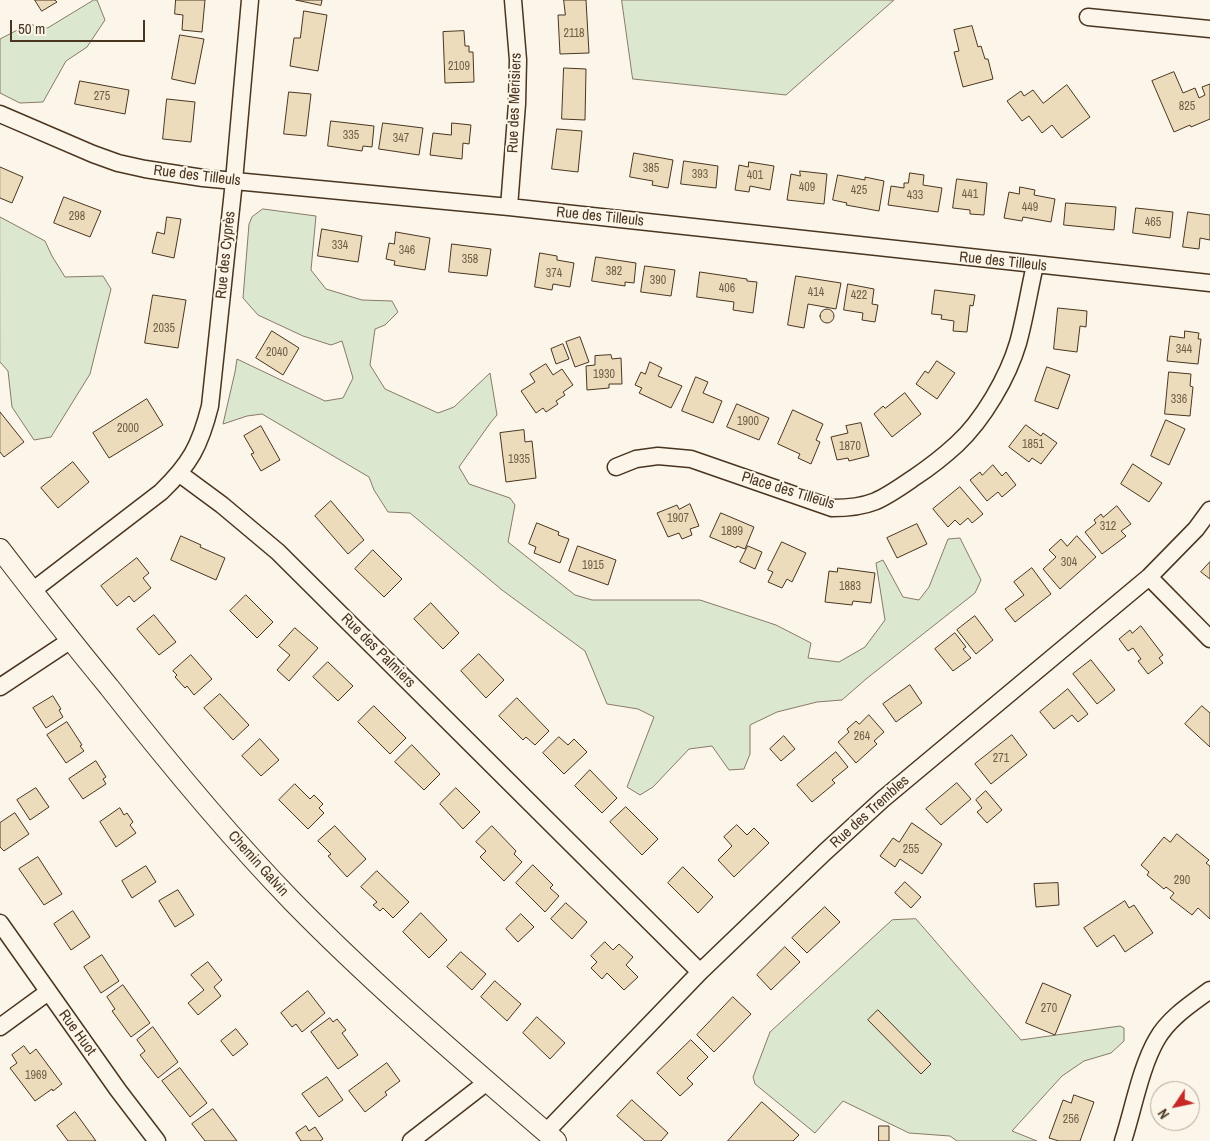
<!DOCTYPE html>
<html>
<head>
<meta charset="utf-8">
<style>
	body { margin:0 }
	#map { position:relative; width:1210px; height:1141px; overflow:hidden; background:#fbf6e9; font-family:"Archivo Narrow",sans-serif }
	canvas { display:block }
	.north { position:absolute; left:1150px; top:1081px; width:50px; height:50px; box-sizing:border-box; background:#fbf6e9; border:1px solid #b4a999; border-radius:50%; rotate:236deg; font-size:14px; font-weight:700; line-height:20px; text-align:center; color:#4a3520 }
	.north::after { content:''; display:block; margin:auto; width:18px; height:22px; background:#c62828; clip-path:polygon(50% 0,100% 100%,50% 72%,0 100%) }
	.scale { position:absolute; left:10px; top:20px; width:135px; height:22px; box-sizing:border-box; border:2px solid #4a3520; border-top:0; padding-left:6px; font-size:15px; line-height:18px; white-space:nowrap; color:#4a3520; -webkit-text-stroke:4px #fbf6e9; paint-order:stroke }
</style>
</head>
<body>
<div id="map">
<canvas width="1210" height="1141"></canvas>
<div class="north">N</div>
<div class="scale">50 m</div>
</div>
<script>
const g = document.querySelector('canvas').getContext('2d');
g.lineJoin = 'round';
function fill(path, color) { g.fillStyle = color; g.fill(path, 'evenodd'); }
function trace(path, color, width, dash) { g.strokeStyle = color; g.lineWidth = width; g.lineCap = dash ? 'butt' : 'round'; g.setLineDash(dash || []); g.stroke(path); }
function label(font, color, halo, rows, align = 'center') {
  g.font = font + ' "Archivo Narrow",sans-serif'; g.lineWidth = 4; g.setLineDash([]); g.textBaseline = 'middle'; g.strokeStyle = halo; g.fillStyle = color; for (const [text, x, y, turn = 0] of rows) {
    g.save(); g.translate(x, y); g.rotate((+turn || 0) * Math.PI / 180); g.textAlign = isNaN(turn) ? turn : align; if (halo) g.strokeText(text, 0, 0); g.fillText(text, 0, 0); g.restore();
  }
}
const green = new Path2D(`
	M94,0h3l8,20 -18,27 -21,14 -23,41 -23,1 -20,-10v-54l29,-15 18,4z
	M622,0h272l-108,95 -153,-16z
	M263,209l53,7 -5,54 15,19 36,11 30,1 6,11 -13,13 -10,4 -5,36 15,24 53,24 16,-6 36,-34 7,42 -6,7 -32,45 10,17 41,14 5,7 -7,37 67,53 17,5h108l76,25 35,18 -3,15 31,4 26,-15 20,-27 -9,-57 7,-3 20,37 16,3 10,-13 19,-48 12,-1 21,42 -6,13 -109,86 -24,21 -25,2 -40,10 -27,13v29l-6,15 -15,1 -17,-24 -23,3 -36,38 -13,8 -13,-8 27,-70 -16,-8 -31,-5 -22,-53 -83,-61 -92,-77 -22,-1 -14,-22 -5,-13 -107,-63 -15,2 -24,8 12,-52 2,-13 88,42 18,-3 10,-20 -11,-37 -11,4 -28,-9 -45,-21 -15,-17 6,-74 3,-7z
	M0,217l45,24 7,15 13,21 38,-1 8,13 -21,85 -39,63 -17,3 -22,-33 -4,-36 -8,-9z
	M916,919l105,121 99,-14 4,2v13l-13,12 -27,8 -22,15 -50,55 25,10h-80l-7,-5 -41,-3 -66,-32 -28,32 -60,-49 -2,-7 17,-45 122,-112z`);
fill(green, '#dce7d0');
trace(green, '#887966', 1);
const building = new Path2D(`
	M35,0h20l2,2 -15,9z
	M176,0h29l-3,32 -20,-2 1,-15 -8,-1z
	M296,0h26l-1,5z
	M564,0h22l3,53 -29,1 -2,-39h7z
	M304,11l23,4 -9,56 -28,-5 4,-28h6z
	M972,26l6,21 3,-1 4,13h3l5,20 -30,8 -9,-35 5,-1 -5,-21z
	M464,31l1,15h4v6h4l1,30 -29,1 -2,-51z
	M180,35l24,4 -9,45 -23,-5z
	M564,68l22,1 -1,51 -23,-1z
	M1174,72l9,21 12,-5 4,10 6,-3 -3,-8 8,-3v35l-19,8 -1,-2 -16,7 -22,-51z
	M80,81l49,9 -4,24 -50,-10z
	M1067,85l23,32 -28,21 -10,-13 -10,8 -13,-17 -7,5 -15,-20 14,-10 3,5 9,-6 10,13z
	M289,92l22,2 -5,42 -22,-2z
	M167,99l28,3 -4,40 -28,-3z
	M331,121l43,5 -2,21 -9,-1 -1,5 -34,-5z
	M383,123l40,5 -4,27 -40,-6z
	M452,123l19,2 -2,19 -6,-1 -1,16 -32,-4 3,-22 18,2z
	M557,129l25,2 -4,41 -26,-3z
	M634,153l39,7 -5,28 -16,-3 1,-4 -23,-4z
	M684,161l34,5 -2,22 -35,-4z
	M749,162l25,4 -4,24 -20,-4 -1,6 -14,-2 4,-25 9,2z
	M0,167l23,10 -11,26 -12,-5z
	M800,171l27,3 -3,30 -37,-4 4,-26 9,2z
	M910,173l14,2 -1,10 19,3 -4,24 -50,-7 3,-19 13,2v-5h4z
	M838,175l27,5v-3l19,4 -5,30 -33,-6 1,-2 -14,-3z
	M957,179l30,4 -3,32 -14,-1v-4l-17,-2z
	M1020,187l15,3 -1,5 21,4 -4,23 -28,-5 -1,4 -18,-3 5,-26 10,2z
	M64,197l37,14 -11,26 -36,-14z
	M1066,203l50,4 -2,23 -50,-5z
	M1136,208l37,4 -3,26 -37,-5z
	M1188,212l22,3v25l-10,-2 -1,11 -16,-2z
	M167,217l14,2 -7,39 -22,-5 5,-21 7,2z
	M322,229l40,7 -4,26 -40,-6z
	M396,232l34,6 -5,32 -31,-5 1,-4 -9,-2 3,-16 5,1z
	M452,244l39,5 -4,27 -38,-4z
	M540,253l17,3v4l17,3 -4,24 -17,-3 -1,6 -17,-3z
	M596,257l40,6 -2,20 -9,-1v4l-33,-5z
	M645,266l30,4 -4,26 -30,-4z
	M700,272l47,7v2l10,1 -4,31 -20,-3 1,-8 -37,-5z
	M796,276l45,7 -5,26 -28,-5 -4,24 -16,-3z
	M848,284l26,5 -2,15 6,1 -3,17 -13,-2 1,-7 -19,-3z
	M935,290l40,5 -2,11 -3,-1 -3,27 -14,-1 1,-10 -13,-2 1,-4 -10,-1z
	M153,295l33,5 -8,48 -33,-5z
	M1058,308l29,3 -1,16 -6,-1 -3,26 -23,-3z
	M820 316a7 7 0 1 1 14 0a7 7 0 1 1-14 0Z
	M272,331l27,17 -16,27 -27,-17z
	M1185,331l14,2 -1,6h3l-3,25 -31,-3 3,-25 14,2z
	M580,337l9,25 -14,5 -9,-25z
	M563,344l6,15 -13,5 -5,-15z
	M611,355l1,4 9,-1 1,26h-13v4l-22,2 -1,-24 9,-1v-9z
	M937,361l18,12 -18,26 -21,-15 9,-13 3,2z
	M650,362l12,6 -4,8 24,10 -11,22 -32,-15 3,-5 -7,-3 6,-13 4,2z
	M546,364l7,11 9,-6 11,16 -10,7 2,3 -9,6 2,3 -12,8 -3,-4 -7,5 -15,-22 14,-9 -5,-8z
	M1047,367l23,8 -12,34 -23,-8z
	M1169,372l22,2 -1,12 3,1 -3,29 -25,-2z
	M696,377l12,5 -5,11 19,8 -9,22 -31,-12z
	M905,393l16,21 -29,23 -18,-23 9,-8 2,2z
	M147,399l16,26 -54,33 -16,-25z
	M737,404l32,14 -10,22 -32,-13z
	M793,410l30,14 -7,16 4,2 -9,22 -13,-6 2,-4 -22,-10z
	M0,412l24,30 -20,15 -4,-5z
	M1166,420l19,9 -16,36 -18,-9z
	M861,423l8,33 -20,5 -1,-3 -11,2 -6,-23 17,-4 -2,-7z
	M1026,425l15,11 2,-3 14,10 -16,21 -9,-6 -3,4 -20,-15z
	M261,426l19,34 -19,11 -10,-17 3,-1 -10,-17z
	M524,430l1,12 7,-1 4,37 -30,4 -6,-49z
	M73,462l16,20 -31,26 -17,-20z
	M1133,464l29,19 -13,19 -28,-18z
	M993,465l9,11 4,-4 10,13 -14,12 -4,-5 -11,9 -17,-21 10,-8 2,3z
	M960,487l23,27 -11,9 -4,-5 -8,7 -5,-5 -7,7 -15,-18z
	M331,501l33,39 -16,14 -33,-38z
	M690,504l9,22 -9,3 2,6 -10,4 -3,-6 -11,4 -11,-24 20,-8 2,4z
	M1117,506l14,18 -10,7 5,5 -24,18 -17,-22 11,-9 -2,-3 7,-6 2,3z
	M721,513l33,14 -9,22 -8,-3 -1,2 -26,-11z
	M537,523l22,9 -1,3 11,4 -9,24 -26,-10 2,-6 -7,-3z
	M917,524l10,20 -30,14 -10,-20z
	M181,536l20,9 -1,2 25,11 -9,22 -45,-20z
	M1077,536l19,21 -36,32 -17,-20 13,-12 -7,-7 12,-11 6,7z
	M782,542l24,11 -14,29 -5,-3 -5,9 -14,-6 5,-10 -5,-2z
	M578,546l38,14 -8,25 -39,-14z
	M748,546l14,6 -7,17 -15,-7z
	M373,550l29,29 -18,18 -29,-28z
	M137,558l12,15 -6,5 8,10 -17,14 -5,-6 -12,10 -16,-20z
	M1210,562v17l-9,-7z
	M838,568l37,5 -4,30 -18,-2 -1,4 -27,-3 4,-31 8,1z
	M1032,568l19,26 -36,28 -10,-13 19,-14 -10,-13z
	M246,595l27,27 -16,16 -27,-27z
	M431,603l28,30 -16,16 -29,-30z
	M154,615l22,27 -17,13 -22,-26z
	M975,616l18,24 -17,14 -19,-24z
	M1141,626l22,29 -4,3 4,5 -15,11 -10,-13 3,-2 -8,-11 -5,3 -9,-12 11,-9 2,3z
	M295,628l23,20 -29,33 -12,-11 13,-15 -11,-9z
	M955,633l11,14 -3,2 8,9 -18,13 -18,-22z
	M479,654l25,26 -18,18 -25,-27z
	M191,655l21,24 -18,16 -7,-9 -2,2 -10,-11 2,-2 -4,-4z
	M1091,660l24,30 -18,14 -24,-30z
	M328,662l25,24 -15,15 -25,-24z
	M910,685l12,18 -26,19 -13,-18z
	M1068,689l20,25 -10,8 -6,-7 -18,14 -14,-17z
	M220,694l29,31 -16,15 -29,-32z
	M53,696l8,13 -2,1 4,7 -17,11 -13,-20z
	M517,698l32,33 -14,14 -9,-8 -3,3 -24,-24z
	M374,706l32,32 -16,16 -32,-32z
	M1202,706l8,7v34l-25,-23z
	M869,715l15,17 -10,9 3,3 -21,19 -18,-21 11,-10 -2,-3 9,-8 3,3z
	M67,722l15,23 -2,1 4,5 -18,12 -19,-28z
	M1012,735l15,20 -36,29 -16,-20z
	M784,736l11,13 -14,12 -11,-12z
	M559,737l9,8 6,-6 13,13 -23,22 -21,-21z
	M260,739l19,21 -18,16 -19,-20z
	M412,745l28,29 -16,16 -29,-28z
	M836,752l12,15 -16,13 3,3 -23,19 -15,-17z
	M96,761l10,16 -3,2 3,5 -23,15 -14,-20z
	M590,770l27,28 -15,15 -27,-27z
	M957,783l14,16 -30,26 -15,-16z
	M295,784l15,15 4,-4 9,9 -4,4 5,5 -16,16 -29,-29z
	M36,788l13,19 -19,13 -13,-20z
	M456,788l24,24 -17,17 -23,-25z
	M986,791l16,19 -15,13 -10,-11 5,-4 -6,-8z
	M626,807l32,32 -16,16 -32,-33z
	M120,808l4,7 3,-2 6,9 -3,3 6,8 -20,14 -16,-25z
	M15,813l14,21 -25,17 -4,-4v-24z
	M912,823l30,21 -20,30 -22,-15 -5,8 -15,-11 13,-18 6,4z
	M737,825l10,10 7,-7 15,15 -35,34 -16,-17 14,-14 -8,-9z
	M335,826l31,33 -19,18 -19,-21 3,-2 -13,-13z
	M492,826l24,25 -2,3 8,8 -18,19 -24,-24 6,-6 -10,-9z
	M1177,834l32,26 -3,3 4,3v53l-12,-11 -6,7 -22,-17 4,-5 -8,-6 -2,2 -17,-14 2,-3 -8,-7 23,-28 6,5z
	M38,857l24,37 -18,11 -25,-36z
	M533,865l20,20 -3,3 9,8 -14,16 -29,-29z
	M146,866l10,16 -24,16 -10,-17z
	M683,867l30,30 -15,16 -30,-30z
	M377,871l32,31 -16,16 -10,-10 -3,3 -7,-6 4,-3 -16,-15z
	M905,882l16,15 -10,11 -16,-15z
	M1058,883l1,22 -23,2 -2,-23z
	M178,890l16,25 -19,12 -16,-26z
	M1125,901l4,7 5,-3 19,28 -28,19 -11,-17 -17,12 -13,-19z
	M566,903l21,19 -15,17 -21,-20z
	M825,907l15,15 -33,31 -15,-15z
	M73,911l17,26 -19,13 -17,-26z
	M421,913l26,27 -18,18 -26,-26z
	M521,914l13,13 -16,15 -12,-13z
	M605,942l8,8 6,-6 14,13 -7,8 12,12 -14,13 -17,-17 -5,6 -11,-11 6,-6 -6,-6z
	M785,947l15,15 -29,28 -14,-15z
	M461,952l25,22 -14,16 -25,-23z
	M102,955l17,26 -18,12 -17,-26z
	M208,962l14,18 -8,7 7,9 -23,19 -10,-12 16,-13 -13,-15z
	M495,981l26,23 -14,17 -26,-24z
	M1043,983l28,12 -16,40 -29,-12z
	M123,985l27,38 -19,14 -19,-26 3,-2 -8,-12z
	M308,991l17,22 -23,19 -6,-8 -4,3 -11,-14z
	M733,997l18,17 -37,38 -17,-17z
	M878,1010l53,54 -10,10 -53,-54z
	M537,1017l28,26 -15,16 -27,-26z
	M330,1018l3,4 4,-3 9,11 -4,3 16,22 -20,14 -27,-37z
	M153,1027l25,35 -20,16 -18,-23 5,-4 -8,-11z
	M236,1029l12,15 -15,12 -12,-15z
	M691,1040l17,17 -21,21 6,6 -13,12 -23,-23z
	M24,1046l6,8 6,-5 26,35 -9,7 -1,-2 -17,12 -25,-33 7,-5 -5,-8z
	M387,1063l13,18 -15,11 2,3 -22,17 -16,-21z
	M180,1068l27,35 -17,14 -28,-36z
	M327,1077l16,23 -24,17 -17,-23z
	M1074,1095l20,7 -14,39h-21l-10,-3 14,-38 8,3z
	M632,1100l36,33 -7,8h-16l-28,-25z
	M762,1102l37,33 -6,6h-65z
	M213,1109l24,32h-32l-13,-17z
	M75,1112l21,29h-28l-11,-15z
	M306,1126l3,5 6,-4 8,12 -3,2h-19l-5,-8z
	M879,1126h10v15h-10z`);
fill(building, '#ecdcbc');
trace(building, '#4a3520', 1);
const minor = new Path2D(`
	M1088,17l122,12
	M0,114l93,40 25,9 27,6 58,9 306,29 701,76
	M509,207l8,-103 1,-44 -5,-60
	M616,467l20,-8 22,-3 33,3 141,49c40,0 51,-9 83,-31 15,-10 29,-21 42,-33 26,-24 51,-67 61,-101 7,-25 11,-52 17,-78
	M180,474l42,31 56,47 422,420
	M1149,577l61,62
	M32,591l129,-99c29,-28 39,-46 49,-86l24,-225 16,-181
	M0,687l71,-47
	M0,923l118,167 39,51
	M0,1027l48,-35
	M546,1132l154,-160 125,-120 58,-53 266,-222 47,-48 14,-19
	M411,1141l76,-59
	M1123,1141c10,-31 18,-75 34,-102 12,-21 34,-35 53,-49`);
const tertiary = new Path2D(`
	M0,549c36,47 72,93 109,138 58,74 118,147 184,215 83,85 173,161 263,239`);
trace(minor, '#4a3520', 19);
trace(tertiary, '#4a3520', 22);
trace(minor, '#fbf6e9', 16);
trace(tertiary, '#fbf6e9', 20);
label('12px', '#725f47', null, [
	["2118",574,34],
	["2109",459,67],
	["275",102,97],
	["825",1187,107],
	["335",351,136],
	["347",401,139],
	["385",651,169],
	["393",700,175],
	["401",755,176],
	["409",807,188],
	["425",859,191],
	["441",970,195],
	["433",915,196],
	["449",1030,208],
	["298",77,217],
	["465",1153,223],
	["334",340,246],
	["346",407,251],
	["358",470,260],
	["382",614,272],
	["374",554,274],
	["390",658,281],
	["406",727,289],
	["414",816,293],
	["422",859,296],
	["2035",164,329],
	["344",1184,350],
	["2040",277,353],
	["1930",604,375],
	["336",1179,400],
	["1900",748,422],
	["2000",128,429],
	["1851",1033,445],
	["1870",850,447],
	["1935",519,460],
	["1907",678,519],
	["312",1108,527],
	["1899",732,532],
	["304",1069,563],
	["1915",593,566],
	["1883",850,587],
	["264",862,737],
	["271",1001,759],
	["255",911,850],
	["290",1182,881],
	["270",1049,1009],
	["1969",36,1076],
	["256",1071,1120]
]);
label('15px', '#4a3520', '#fbf6e9', [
	["Rue des Merisiers",515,103,-88],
	["Rue des Tilleuls",197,176,7],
	["Rue des Tilleuls",600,217,6],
	["Rue des Cyprès",226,255,-84],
	["Rue des Tilleuls",1003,262,6],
	["Place des Tilleuls",788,491,17],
	["Rue des Palmiers",378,651,45],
	["Rue des Trembles",870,812,-42],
	["Chemin Galvin",258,864,48],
	["Rue Huot",77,1033,54]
]);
</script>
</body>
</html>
